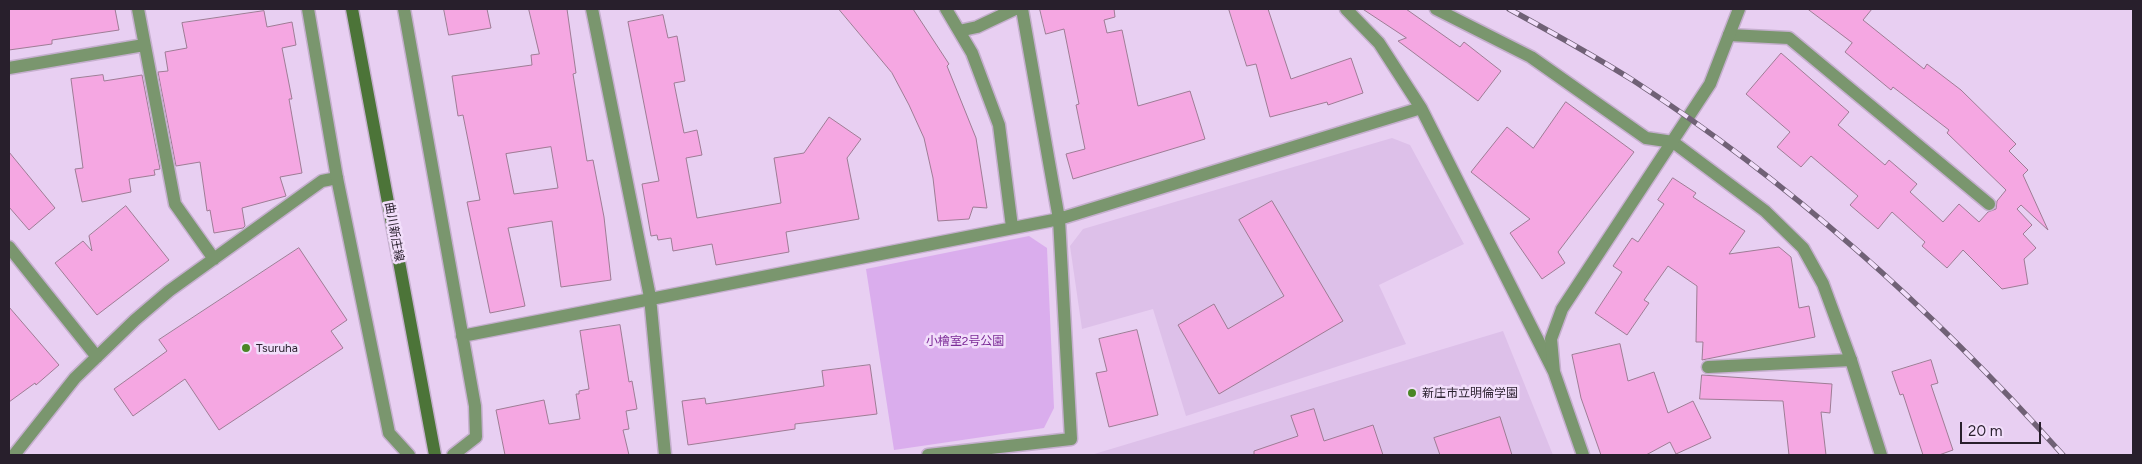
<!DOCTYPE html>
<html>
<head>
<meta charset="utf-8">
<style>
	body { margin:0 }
	#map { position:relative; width:2142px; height:464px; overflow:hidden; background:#e8cff2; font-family:Figtree,sans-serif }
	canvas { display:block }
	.frame { position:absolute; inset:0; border:10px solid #281f2c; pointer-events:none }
	.scale { position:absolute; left:1960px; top:422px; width:81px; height:22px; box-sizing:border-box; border:2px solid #281f2c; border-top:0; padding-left:6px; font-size:15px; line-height:18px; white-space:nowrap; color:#281f2c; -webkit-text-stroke:4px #f2defb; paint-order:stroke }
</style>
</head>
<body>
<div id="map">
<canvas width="2142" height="464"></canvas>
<div class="frame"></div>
<div class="scale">20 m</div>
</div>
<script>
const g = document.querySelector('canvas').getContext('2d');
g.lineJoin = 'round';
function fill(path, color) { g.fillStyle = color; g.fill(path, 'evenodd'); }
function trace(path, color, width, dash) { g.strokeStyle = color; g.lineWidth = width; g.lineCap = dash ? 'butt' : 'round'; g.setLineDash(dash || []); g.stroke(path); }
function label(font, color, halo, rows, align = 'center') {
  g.font = font + ' Figtree,"Noto Sans JP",sans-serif'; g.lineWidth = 5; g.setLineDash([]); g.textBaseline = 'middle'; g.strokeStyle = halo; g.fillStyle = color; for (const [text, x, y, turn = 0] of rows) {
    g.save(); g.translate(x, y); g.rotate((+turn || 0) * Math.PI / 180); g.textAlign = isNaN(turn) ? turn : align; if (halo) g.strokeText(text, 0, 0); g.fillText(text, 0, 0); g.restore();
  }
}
fill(new Path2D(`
	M1392,138l18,7 54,99 -85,41 27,59 -220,72 -33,-107 -71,20 -12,-83 13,-17z
	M1503,331l50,124h-462z`), '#ddc0e9');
fill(new Path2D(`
	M1029,236l18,12 7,160 -10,20 -150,22 -28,-181z`), '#daaded');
const building = new Path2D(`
	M9,9h106l4,21 -67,10v4l-43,6z
	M444,9h43l4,19 -42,7z
	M529,9h38l9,64 -3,1 14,87 6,-1 11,57 7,63 -50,7 -9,-66 -44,7 17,78 -35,7 -23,-111 13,-2 -17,-85 -5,1 -6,-40 80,-11 -1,-10 8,-1zM551,147l7,41 -44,6 -8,-40z
	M839,9h74l36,55 -2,2 29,72 11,70 -14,-1 -4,12 -31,2 -5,-43 -9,-40 -15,-33 -17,-32z
	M1040,9h74l1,8 -11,3 3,13 15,-3 16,76 52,-15 15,48 -132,40 -7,-25 19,-5 -9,-44 3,-1 -15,-75 -18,5z
	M1229,9h39l23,70 60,-21 12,35 -35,12 -1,-3 -57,15 -14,-53 -9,2z
	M1363,9h43l54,38 4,-5 37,29 -23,30 -80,-60 8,-3z
	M1808,9h64l-9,11 61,49 3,-5 34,26 55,54 -7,7 19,19 -5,5 25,55 -27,-25 -4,4 15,16 -9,9 13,14 -12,11 4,25 -26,5 -39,-39 -16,18 -25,-22 3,-4 -33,-30 -14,17 -28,-24 8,-9 -47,-40 -10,11 -24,-20 13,-15 -44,-38 35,-41 68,59 -11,13 47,40 4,-5 28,24 -7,8 33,30 16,-18 20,18 9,-10 8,-3 1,-8 9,-11 -59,-57 2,-3 -56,-43 -2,3 -46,-38 7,-9z
	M264,11l3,16 25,-5 4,23 -14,3 10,51h-3l13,74 -22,4 6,19 -44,12 3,18 -2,2 -29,5 -4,-23 -3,1 -7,-49 -24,4 -18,-94 10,-1 -3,-19 22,-4 -5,-25z
	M663,15l5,23 9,-2 8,45 -11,2 10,50 13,-3 5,25 -16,3 11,60 84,-15 -7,-45 30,-5 25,-36 32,22 -14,19 12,61 -73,13 3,20 -73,13 -4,-21 -39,7 -2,-13 -13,2 -1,-5 -6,1 -9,-52 17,-3 -31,-159z
	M103,75l1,6 38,-6 18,94 -6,1 1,5 -26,4 2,13 -49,10 -7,-33 8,-1 -12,-89z
	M1566,102l68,50 -76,100 7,11 -23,16 -32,-46 20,-14 -59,-47 36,-45 26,21z
	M9,152l46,56 -26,22 -20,-23z
	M1673,178l23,15 -3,4 52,34 -16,23 50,-7 12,10 8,51 10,-2 6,31 -113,23 1,-18h-7l1,-56 -29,-20 -24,34 5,3 -22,32 -32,-22 27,-41 -9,-6 19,-28 6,4 26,-38 -6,-4z
	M1272,201l71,120 -124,73 -41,-69 36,-21 14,25 56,-33 -45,-76z
	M126,206l43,54 -72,55 -42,-52 28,-22 9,10 -3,-15z
	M299,248l48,72 -16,11 12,17 -124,82 -34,-51 -52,37 -19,-27 53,-38 -8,-11z
	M9,307l50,58 -23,20 -1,-2 -26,19z
	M620,325l9,57 3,-1 5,28 -11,2 3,18 -6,1 6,25h-124l-9,-45 48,-10 5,24 31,-5 -4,-25h3v-3l10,-2 -9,-58z
	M1137,330l21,85 -49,12 -13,-54 11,-2 -8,-32z
	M1620,344l8,37 26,-9 14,41 25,-12 18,37 -35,16 -6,-12 -24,13h-45l-20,-57 -9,-43z
	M1931,360l7,23 -7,2 22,65 -14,5h-16l-20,-61 -3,1 -8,-23z
	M870,365l7,49 -82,10v5l-107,16 -6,-44 23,-3 1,6 118,-18 -2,-15z
	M1702,375l130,9 -2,29 -9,-1 5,43h-37l-6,-54 -83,-2z
	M1314,409l10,32 49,-16 10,30h-129v-4l44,-15 -7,-20z
	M1500,417l12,38h-72l-6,-17z`);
fill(building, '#f5a7e2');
trace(building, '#9e7c95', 1);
const service = new Path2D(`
	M138,9l37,195 39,55
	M1729,35l60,3 200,166
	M9,68l135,-23
	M9,247l88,110
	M1708,367l143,-7
	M14,455l61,-77 60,-58 34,-29 153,-110 15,-3`);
const minor = new Path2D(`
	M308,9l29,169 52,255 20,22
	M404,9l71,397 1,31 -23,18
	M592,9l58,288 15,158
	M946,9l26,44 27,72 13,102
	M1346,9l33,34 42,65 132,262
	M1436,9l95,48 115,81 27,4 92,69 38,37 20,36 28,76 30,95
	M959,31l18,-4 38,-18
	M462,336l597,-117 362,-111
	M928,455l143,-16 -12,-220 -37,-210`);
const tertiary = new Path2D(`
	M1583,455l-29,-83 -3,-33 11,-30 148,-225 29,-75`);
const secondary = new Path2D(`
	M352,9l83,446`);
trace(service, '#c5afce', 15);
trace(minor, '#c5afce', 15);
trace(tertiary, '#c5afce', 15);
trace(secondary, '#c5afce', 15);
trace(service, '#7a966e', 12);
trace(minor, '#7a966e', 12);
trace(tertiary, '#7a966e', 12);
trace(secondary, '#4c7438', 12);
const rail = new Path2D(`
	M1509,9c42,23 84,46 125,72 160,104 302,232 429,374`);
trace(rail, '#706176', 5.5);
trace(rail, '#f2defb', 4, [11]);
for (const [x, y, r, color] of [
	[246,348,5,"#4a8625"],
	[1412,393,5,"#4a8625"]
]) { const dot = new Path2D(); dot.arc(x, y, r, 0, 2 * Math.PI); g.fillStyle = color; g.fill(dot); trace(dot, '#f2defb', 2); }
label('12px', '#281f2c', '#f2defb', [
	["曲川新庄線",394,232,80]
]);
label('12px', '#7b2a97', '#f2defb', [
	["小檜室2号公園",965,341]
]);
label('12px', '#281f2c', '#f2defb', [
	["Tsuruha",256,348],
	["新庄市立明倫学園",1422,393]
], 'left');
</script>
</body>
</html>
